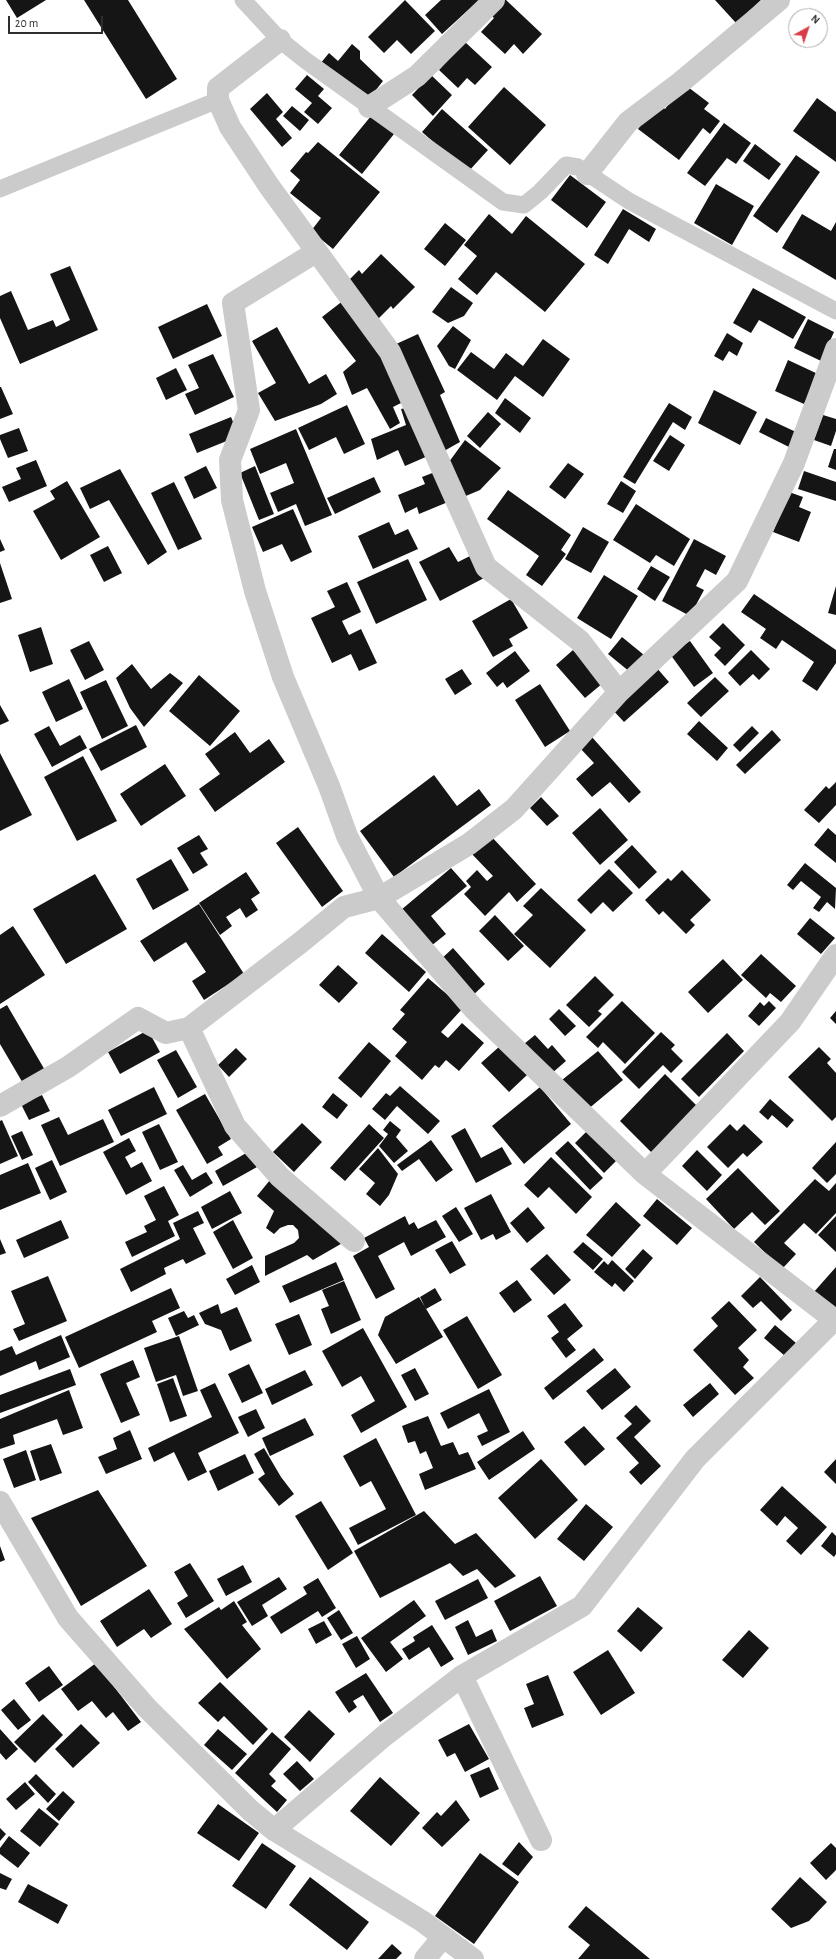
<!DOCTYPE html>
<html>
<head>
<meta charset="utf-8">
<style>
	body { margin:0 }
	#map { position:relative; width:836px; height:1959px; overflow:hidden; background:#fff; font-family:"Alegreya Sans",sans-serif }
	canvas { display:block }
	.north { position:absolute; left:788px; top:8px; width:40px; height:40px; box-sizing:border-box; background:#fff; border:1px solid #ababab; border-radius:50%; rotate:40deg; font-size:11px; font-weight:700; line-height:16px; text-align:center; color:#2e2e2e }
	.north::after { content:''; display:block; margin:auto; width:14px; height:18px; background:#d83d46; clip-path:polygon(50% 0,100% 100%,50% 72%,0 100%) }
	.scale { position:absolute; left:8px; top:16px; width:95px; height:18px; box-sizing:border-box; border:2px solid #2e2e2e; border-top:0; padding-left:5px; font-size:12px; line-height:14px; white-space:nowrap; color:#2e2e2e; -webkit-text-stroke:3px #fff; paint-order:stroke }
</style>
</head>
<body>
<div id="map">
<canvas width="836" height="1959"></canvas>
<div class="north">N</div>
<div class="scale">20 m</div>
</div>
<script>
const g = document.querySelector('canvas').getContext('2d');
g.lineJoin = 'round';
function fill(path, color) { g.fillStyle = color; g.fill(path, 'evenodd'); }
function trace(path, color, width, dash) { g.strokeStyle = color; g.lineWidth = width; g.lineCap = dash ? 'butt' : 'round'; g.setLineDash(dash || []); g.stroke(path); }
fill(new Path2D(`
	M6,0h40l-29,18z
	M84,0h44l49,79 -31,20z
	M405,0l30,31 -24,23 -14,-14 -13,13 -16,-16z
	M441,0h38l-37,34 -17,-19z
	M502,0h4l36,34 -19,20 -9,-10 -9,10 -24,-22 13,-14 -5,-5z
	M715,0h46l-25,23z
	M465,42l27,25 -17,18 -8,-7 -9,10 -19,-18z
	M352,44l8,7v8l23,22 -15,19 -48,-36 9,-11 9,8z
	M307,75l17,14 -6,7 14,12 -14,16 -14,-12 8,-9 -17,-14z
	M431,75l21,20 -19,21 -21,-21z
	M684,84l25,19 -5,6 16,12 -10,13 -7,-6 -24,32 -41,-31 20,-26 7,6z
	M504,87l42,38 -36,40 -42,-38z
	M267,93l16,19 -7,7 16,19 -10,9 -32,-38z
	M817,98l19,14v50l-43,-31z
	M292,106l17,14 -9,11 -17,-15z
	M442,109l46,41 -20,22 -46,-40z
	M371,116l23,18 -32,40 -23,-19z
	M724,123l27,20 -15,21 -9,-6 -22,28 -18,-13z
	M318,142l62,50 -47,57 -22,-18 10,-13 -31,-25 10,-13 -10,-9 16,-19 2,1z
	M755,144l26,20 -12,16 -26,-19z
	M796,155l24,17 -43,61 -24,-17z
	M570,175l36,27 -19,26 -36,-28z
	M716,184l38,22 -22,39 -38,-22z
	M623,209l33,20 -7,13 -20,-13 -21,35 -14,-9z
	M489,214l23,20 14,-18 59,48 -40,48 -49,-40 -19,23 -19,-16 19,-23 -13,-11z
	M802,214l29,17 5,-9v58l-54,-32z
	M445,223l21,17 -21,26 -21,-17z
	M381,254l34,33 -22,22 -2,-3 -14,14 -34,-34 16,-16 3,4z
	M70,266l28,64 -78,34 -20,-46v-22l11,-5 17,39 25,-10 3,7 14,-7 -20,-46z
	M451,287l22,16 -9,13 -16,7 -16,-11z
	M753,288l53,29 -13,22 -34,-19 -8,13 -18,-10z
	M344,300l38,49 23,52 -12,6 7,16 -10,6 -23,-41 -15,7 -9,-23 13,-11 -34,-44z
	M207,304l15,32 -49,23 -15,-32z
	M808,319l26,13 -13,29 -27,-13z
	M453,326l18,14 -16,29 -6,-3 -12,-20z
	M277,327l32,57 17,-10 11,20 -16,10 -46,17 -17,-28 18,-10 -24,-42z
	M727,333l16,10 -6,13 -8,-5 -6,10 -9,-5z
	M418,334l27,58 -5,3 20,47 -16,9 -50,-106z
	M543,339l27,20 -27,38 -28,-21 -18,24 -40,-30 14,-18 23,17 12,-16 17,13z
	M213,354l21,43 -39,18 -10,-21 14,-6 -11,-23z
	M788,360l30,14 -14,30 -29,-13z
	M176,368l11,22 -21,10 -10,-22z
	M0,387h1l12,27 -13,5z
	M714,390l43,22 -17,33 -42,-22z
	M505,398l26,20 -11,15 -25,-20z
	M669,403l23,14 -7,13 -12,-8 -38,62 -12,-7z
	M347,405l18,39 -21,10 -8,-17 -27,13 -11,-22z
	M410,407l18,49 -23,10 -7,-16 -21,10 -6,-21 35,-14 -5,-16z
	M488,412l13,12 -21,24 -13,-12z
	M823,415l13,4v12l-5,15 -17,-6z
	M231,417l8,19 -42,17 -8,-19z
	M766,418l30,14 -7,15 -30,-15z
	M19,428l9,23 -20,7 -8,-19v-4z
	M296,429l36,86 -27,11 -9,-22 -18,8 -8,-19 24,-10 -8,-20 -26,11 -10,-25z
	M670,435l15,10 -16,26 -16,-10z
	M465,440l36,28 -21,22 -19,8 -15,-32z
	M834,449h2v21l-8,-3z
	M36,460l11,26 -38,16 -7,-15 19,-8 -5,-11z
	M568,463l16,11 -19,25 -16,-12z
	M206,466l11,22 -23,11 -10,-22z
	M255,466l19,48 -15,6 -19,-47z
	M120,469l47,83 -19,13 -39,-65 -19,9 -10,-21z
	M804,471l32,11v19l-38,-12z
	M435,472l13,30 -29,12 -2,-7 -12,6 -7,-18 27,-11 -3,-7z
	M374,477l7,15 -46,22 -8,-16z
	M67,481l33,56 -39,23 -28,-49 22,-12 -5,-8z
	M621,481l15,10 -13,22 -16,-9z
	M174,482l28,57 -24,11 -27,-57z
	M508,490l63,45 -10,15 5,4 -24,32 -16,-11 13,-19 -52,-37z
	M789,492l14,5 -4,10 12,5 -12,30 -26,-10z
	M636,504l54,35 -16,27 -18,-11 -6,8 -37,-23z
	M293,509l19,43 -21,10 -9,-18 -19,8 -11,-25z
	M389,522l6,13 13,-6 10,20 -45,20 -15,-33z
	M583,527l26,15 -18,31 -26,-14z
	M0,539l5,11 -5,2z
	M694,539l32,17 -10,19 -11,-6 -9,17 8,4 -14,26 -28,-15z
	M108,546l14,27 -18,9 -14,-27z
	M449,547l9,15 16,-8 12,23 -46,24 -21,-39z
	M408,559l19,41 -51,24 -19,-42z
	M0,563l12,36 -12,4z
	M651,566l19,11 -15,24 -18,-12z
	M604,575l34,21 -27,43 -34,-21z
	M347,582l14,30 -19,9 7,14 12,-6 16,34 -18,8 -8,-17 -19,9 -21,-45 24,-11 -8,-16z
	M836,586v29l-8,-2z
	M754,594l82,56v13l-19,28 -15,-10 12,-19 -32,-22 -6,9 -16,-11 6,-9 -25,-17z
	M511,599l17,29 -19,11 4,7 -20,11 -21,-36z
	M723,623l22,22 -20,21 -11,-11 7,-7 -12,-11z
	M41,627l12,37 -23,8 -12,-37z
	M622,637l22,18 -14,17 -22,-18z
	M89,641l15,29 -19,10 -15,-30z
	M690,641l23,32 -19,14 -24,-33z
	M573,650l30,33 -18,15 -29,-33z
	M751,650l19,19 -11,11 -6,-6 -13,12 -12,-13z
	M515,651l15,20 -23,17 -4,-6 -6,5 -11,-14z
	M132,664l19,25 19,-16 13,10 -39,44 -14,-19 -14,-30z
	M656,667l13,15 -45,40 -13,-14z
	M462,669l10,15 -17,11 -10,-16z
	M199,675l41,36 -30,35 -41,-35z
	M715,677l14,14 -28,26 -14,-14z
	M69,679l14,30 -27,13 -14,-30z
	M106,680l22,46 -26,13 -22,-47z
	M540,684l30,47 -25,16 -30,-47z
	M0,705l9,16 -9,4z
	M699,721l29,27 -11,13 -30,-27z
	M136,725l11,22 -46,24 -12,-22z
	M49,726l11,20 20,-11 7,13 -35,19 -18,-33z
	M752,726l7,7 -19,19 -7,-7z
	M772,730l9,10 -36,34 -9,-9z
	M235,732l15,21 19,-14 16,23 -70,50 -16,-23 21,-15 -15,-20z
	M591,736l50,56 -12,11 -19,-21 -18,15 -16,-18 18,-16 -15,-16z
	M0,753l32,62 -32,16z
	M83,756l34,65 -40,20 -33,-64z
	M165,764l21,32 -45,30 -21,-32z
	M434,775l23,31 22,-17 12,16 -97,72 -34,-46z
	M836,782v23l-17,18 -15,-13 22,-24 3,3z
	M541,797l18,19 -12,10 -17,-18z
	M600,808l28,32 -28,25 -28,-32z
	M298,827l45,64 -21,16 -46,-64z
	M828,828l8,7v28l-22,-18z
	M489,834l47,50 -19,18 -8,-10 -24,24 -21,-22 7,-7 -5,-6 11,-11 10,11 6,-5 -23,-24z
	M199,835l9,14 -8,4 8,12 -15,9 -16,-26z
	M632,845l25,27 -18,17 -25,-27z
	M171,859l18,31 -36,20 -17,-31z
	M805,863l31,25 -1,21 -8,-7 -8,10 -6,-4 8,-11 -20,-16 -8,9 -6,-5z
	M451,868l16,18 -36,30 15,18 -15,12 -30,-36z
	M609,869l24,24 -20,19 -10,-10 -12,12 -14,-14z
	M682,870l29,30 -21,20 5,5 -9,9 -23,-23 -4,4 -14,-15 23,-22 3,3z
	M246,872l14,21 -9,6 7,11 -12,8 -6,-10 -14,9 6,9 -12,9 -21,-32z
	M95,874l32,55 -61,35 -33,-55z
	M541,888l45,42 -36,38 -36,-34 19,-19 -10,-9z
	M199,904l45,70 -40,26 -12,-19 14,-9 -20,-30 -32,20 -14,-21z
	M495,915l29,31 -16,15 -29,-30z
	M810,918l25,20 -14,16 -24,-20z
	M13,926l32,49 -45,29v-69z
	M382,934l44,38 -17,20 -44,-39z
	M453,948l32,36 -14,13 -32,-36z
	M761,954l35,32 -15,16 -11,-9 -4,5 -25,-23z
	M723,959l20,21 -35,33 -20,-21z
	M338,965l20,18 -19,20 -20,-18z
	M595,976l19,19 -16,16 4,3 -13,13 -23,-22z
	M428,978l35,30 -22,24 7,6 14,-15 22,20 -25,28 -13,-11 -7,8 -4,-3 -13,15 -27,-24 12,-14 -15,-13 13,-15 -5,-4z
	M622,1001l33,32 -30,31 -22,-22 -5,6 -12,-11z
	M769,1001l7,7 -17,18 -11,-10 12,-14 4,4z
	M7,1005l39,67 -22,13 -24,-41v-35z
	M559,1009l17,17 -11,10 -16,-17z
	M836,1011v13l-6,-6z
	M148,1030l12,22 -40,22 -12,-22z
	M661,1032l14,13 -4,4 12,12 -12,12 -8,-8 -24,24 -17,-17z
	M727,1033l17,18 -45,46 -18,-18z
	M535,1035l13,14 4,-4 14,16 -15,13 -27,-30z
	M369,1042l22,19 -30,37 -23,-20z
	M500,1046l27,29 -18,17 -28,-29z
	M819,1047l12,12 -4,4 9,10v44l-4,4 -44,-44z
	M236,1048l11,11 -18,18 -11,-12z
	M176,1050l21,37 -19,11 -21,-38z
	M598,1051l25,29 -36,30 -25,-30z
	M665,1074l33,33 -46,46 -32,-32z
	M400,1086l40,35 -12,13 -31,-28 -12,14 -13,-11 14,-16 4,3z
	M154,1087l13,27 -46,22 -13,-26z
	M540,1087l31,37 -47,40 -32,-38z
	M333,1093l15,12 -11,14 -15,-12z
	M205,1094l26,45 -13,8 5,8 -16,9 -31,-54z
	M42,1095l8,16 -21,9 -8,-16z
	M770,1099l24,21 -7,8 -15,-13 -4,5 -9,-8z
	M59,1117l9,18 35,-16 11,23 -54,24 -19,-41z
	M2,1120l16,36 -18,8v-43z
	M390,1121l11,9 -5,7 12,14 -14,12 -15,-17 9,-12 -5,-4z
	M302,1123l20,19 -28,30 -21,-20z
	M159,1124l19,38 -18,8 -18,-38z
	M369,1124l15,14 -39,43 -15,-13z
	M730,1124l7,7 7,-7 19,18 -16,15 -4,-4 -15,15 -21,-21z
	M465,1128l16,30 21,-11 10,17 -36,19 -25,-47z
	M22,1131l11,24 -11,5 -11,-24z
	M587,1131l29,30 -12,12 -29,-30z
	M129,1138l7,13 -11,6 6,11 11,-6 10,19 -26,14 -23,-43z
	M431,1140l22,30 -17,12 -17,-23 -17,12 -5,-6z
	M568,1141l35,37 -13,12 -35,-37z
	M836,1142v32l-9,9 -15,-15z
	M378,1148l20,26 -9,21 -9,11 -14,-12 9,-11 -16,-14z
	M697,1150l25,25 -15,16 -25,-25z
	M248,1152l9,15 -34,19 -8,-15z
	M551,1157l41,40 -16,17 -27,-27 -11,11 -14,-13z
	M52,1160l15,32 -17,8 -15,-32z
	M28,1163l13,30 -41,17v-35z
	M183,1165l9,15 14,-8 7,11 -23,14 -16,-27z
	M738,1168l42,43 -15,14 -13,-13 -18,17 -28,-30z
	M815,1179l14,12 7,-8v30l-20,21 -12,-11 -20,20 12,11 -14,15 -28,-27z
	M270,1180l76,61 -33,19 -6,-5 -42,21v-20l29,-13 5,-5 -1,-8 -5,-5h-5l-8,3 -6,6 -8,-6 8,-17 -17,-15z
	M164,1186l15,29 -11,6 7,15 -43,21 -7,-15 22,-10 -3,-6 12,-6 -12,-24z
	M230,1191l12,22 -30,16 -11,-22z
	M491,1194l20,38 -15,8 -3,-6 -12,6 -17,-32z
	M657,1199l35,29 -15,17 -34,-29z
	M616,1202l25,23 -29,32 -26,-22z
	M456,1207l17,27 -14,8 -17,-26z
	M528,1207l17,21 -18,15 -17,-20z
	M198,1211l6,12 -11,5 13,26 -20,10 -3,-5 -19,9 2,6 -35,18 -11,-23 60,-30 -7,-16z
	M405,1216l4,9 5,-3 4,7 18,-9 10,17 -35,19 -7,-14 -26,14 17,33 -19,10 -23,-43 16,-9 -5,-9z
	M836,1216v36l-18,-17z
	M61,1220l8,18 -45,20 -8,-18z
	M233,1220l20,38 -20,11 -20,-37z
	M0,1239l6,14 -6,2z
	M452,1241l14,24 -16,9 -15,-24z
	M583,1242l20,17 -10,11 -20,-18z
	M643,1249l10,9 -18,21 -10,-10z
	M547,1254l24,26 -17,15 -24,-26z
	M612,1260l22,21 -10,11 -9,-9 -3,4 -18,-15 10,-11 4,4z
	M336,1262l8,18 -54,23 -8,-17z
	M252,1265l8,17 -25,13 -9,-16z
	M836,1267v47l-23,-21z
	M48,1276l19,45 -48,20 -6,-12 12,-5 -14,-33z
	M760,1277l32,33 -11,11 -20,-20 -8,7 -12,-12z
	M517,1280l15,20 -18,13 -15,-20z
	M344,1281l17,39 -30,14 -10,-25 8,-3 -7,-16z
	M171,1288l9,20 -28,13 5,11 -78,36 -14,-31z
	M435,1288l7,12 -16,9 -6,-12z
	M419,1297l24,40 -47,27 -18,-29 7,-18z
	M729,1301l28,29 -19,18 11,12 -6,7 11,11 -19,17 -42,-45 25,-24 -7,-8z
	M565,1303l18,23 -16,13 9,11 -10,8 -15,-20 8,-6 -12,-16z
	M218,1304l3,10 16,-7 15,34 -22,10 -9,-21 -16,-6 -6,-11z
	M184,1311l4,7 6,-3 5,10 -23,11 -8,-18z
	M299,1314l13,31 -23,10 -14,-31z
	M467,1316l35,59 -24,14 -35,-59z
	M775,1325l21,18 -11,13 -21,-18z
	M363,1328l44,79 -46,26 -10,-18 24,-14 -14,-25 -19,11 -20,-36z
	M61,1335l9,22 -31,13 -3,-9 -36,15v-25l12,-5 4,9z
	M179,1336l19,55 -15,5 -7,-21 -20,7 -12,-34z
	M594,1348l10,12 -51,40 -9,-12z
	M133,1360l7,17 -14,6 14,32 -19,8 -21,-49z
	M249,1364l14,29 -21,10 -14,-29z
	M415,1368l14,26 -14,7 -14,-26z
	M615,1368l16,19 -29,23 -16,-19z
	M70,1369l6,16 -76,28v-18z
	M305,1370l8,15 -41,20 -7,-16z
	M173,1378l14,38 -17,6 -13,-38z
	M215,1383l24,50 -41,20 9,19 -19,9 -14,-29 -20,10 -6,-14 64,-31 -12,-27z
	M710,1383l9,11 -26,23 -10,-12z
	M489,1389l21,43 -28,14 -5,-10 11,-5 -9,-18 -31,16 -8,-16z
	M69,1390l14,38 -20,7 -6,-16 -44,16 2,9 -15,5v-30z
	M636,1405l15,16 -17,16 27,29 -20,19 -12,-13 10,-9 -23,-25 16,-14 -8,-8z
	M256,1409l9,19 -17,9 -10,-20z
	M428,1416l13,30 12,-4 6,13 9,-3 8,17 -51,21 -6,-16 14,-6 -7,-17 -6,3 -5,-13 -7,2 -6,-17z
	M305,1418l9,17 -44,21 -8,-18z
	M584,1426l21,23 -20,17 -21,-24z
	M130,1430l12,29 -36,15 -8,-17 19,-8 -4,-11z
	M523,1431l12,18 -46,31 -12,-18z
	M376,1438l40,77 -58,30 -9,-17 37,-19 -15,-28 -11,6 -17,-31z
	M51,1444l11,29 -22,8 -10,-30z
	M264,1448l17,29 13,17 -15,12 -21,-27 7,-5 -11,-20z
	M26,1450l10,30 -22,8 -11,-29z
	M245,1454l9,19 -36,18 -9,-20z
	M541,1459l37,41 -43,39 -37,-41z
	M836,1459v25l-12,-12z
	M782,1486l45,41 -26,28 -15,-14 12,-13 -13,-12 -8,10 -17,-16z
	M98,1490l49,76 -66,40 -50,-88z
	M321,1501l32,52 -25,17 -33,-54z
	M586,1504l27,23 -29,34 -27,-22z
	M424,1511l31,33 21,-11 40,43 -21,12 -18,-19 -14,7 -13,-13 -70,35 -26,-47z
	M832,1532l4,4v18l-2,3 -13,-11z
	M0,1546l5,14 -5,2z
	M190,1563l24,38 -28,17 -9,-15 11,-7 -14,-24z
	M243,1565l9,17 -26,14 -9,-17z
	M540,1576l17,30 -47,25 -16,-30z
	M279,1577l8,12 -25,16 6,11 -16,10 -15,-24z
	M318,1578l18,30 -14,9 -4,-6 -37,23 -11,-17 37,-23 -4,-7z
	M478,1579l10,19 -43,22 -10,-19z
	M149,1589l23,35 -21,14 -7,-9 -27,18 -17,-26z
	M414,1600l12,16 -36,26 13,17 -17,13 -25,-34z
	M234,1601l13,21 -5,3 19,24 -34,30 -43,-50 35,-22 2,3z
	M638,1607l25,21 -22,24 -24,-21z
	M339,1610l14,23 -12,7 -14,-22z
	M468,1620l8,17 16,-8 5,12 -29,14 -13,-28z
	M324,1621l8,14 -16,9 -8,-15z
	M432,1625l22,34 -13,8 -12,-20 -20,13 -7,-11 13,-8 -2,-4z
	M749,1630l20,18 -26,30 -21,-18z
	M357,1636l13,23 -14,9 -14,-24z
	M608,1650l27,43 -34,22 -28,-43z
	M96,1663l45,59 -13,9 -15,-19 -7,6 -14,-17 -14,10 -17,-22z
	M49,1666l14,19 -24,17 -14,-19z
	M366,1673l27,40 -13,9 -17,-27 -10,6 4,6 -8,6 -14,-21z
	M548,1675l16,40 -32,13 -8,-20 10,-4 -8,-20z
	M220,1682l48,47 -15,16 -29,-29 -6,6 -20,-19z
	M14,1699l17,21 -13,10 -17,-20z
	M309,1710l26,24 -25,28 -26,-25z
	M43,1714l20,21 -28,28 -21,-21z
	M81,1724l19,19 -27,25 -18,-19z
	M469,1724l20,35 -24,13 -10,-19 -8,4 -9,-17z
	M0,1729l18,20 -12,11 -6,-7z
	M218,1729l29,25 -15,16 -28,-25z
	M272,1732l19,17 -22,25 7,7 -5,5 16,14 -10,12 -42,-39z
	M297,1761l17,18 -14,12 -17,-17z
	M489,1767l10,22 -19,9 -10,-23z
	M36,1774l20,20 -8,9 -20,-21z
	M380,1777l40,36 -29,33 -41,-35z
	M25,1782l10,12 -19,16 -10,-11z
	M63,1791l12,11 -16,19 -13,-12z
	M456,1800l14,20 -28,27 -20,-19 15,-16 4,4z
	M218,1804l41,29 -20,28 -42,-28z
	M39,1808l20,16 -19,23 -20,-16z
	M0,1828l6,6 -6,7z
	M9,1836l21,17 -12,15 -18,-14v-6z
	M519,1842l14,15 -15,19 -16,-12z
	M262,1843l34,23 -30,43 -34,-23z
	M831,1843l5,5v22l-10,10 -16,-17z
	M480,1853l39,29 -45,62 -39,-28z
	M0,1873l12,6 -6,11 -6,-2z
	M310,1877l59,45 -22,28 -58,-45z
	M800,1877l27,25 -18,19 -18,7 -20,-19z
	M28,1884l40,21 -10,19 -40,-22z
	M586,1906l64,53h-72l12,-14 -22,-18z
	M392,1944l10,9 -6,6h-18z`), '#151515');
trace(new Path2D(`
	M243,0l37,40 25,20 198,142 21,3 16,-13 26,-27 12,2 51,34 207,110
	M0,189l218,-89`), '#cbcbcb', 17);
trace(new Path2D(`
	M280,40l-62,48v12l12,27 39,59 121,166 96,215 94,74 39,51 118,-111 57,-118 42,-114
	M369,107l48,-31 77,-76
	M587,174l41,-52 53,-40 98,-82
	M316,252l-83,51 16,107 -19,50 2,40 23,91 28,86 46,109 18,50 32,62 95,111 171,165 191,147
	M189,1028l46,98 45,51 74,64
	M0,1106l68,-39 70,-49 28,15 23,-5 111,-85 44,-36 35,-9 90,-54 45,-35 105,-117
	M645,1174l145,-152 46,-67
	M0,1502l68,116 79,90 103,102 24,20 148,91 51,38
	M462,1676l79,164
	M274,1830l110,-94 78,-60 120,-70 113,-147 139,-139
	M425,1959l18,-22`), '#cbcbcb', 22);
</script>
</body>
</html>
